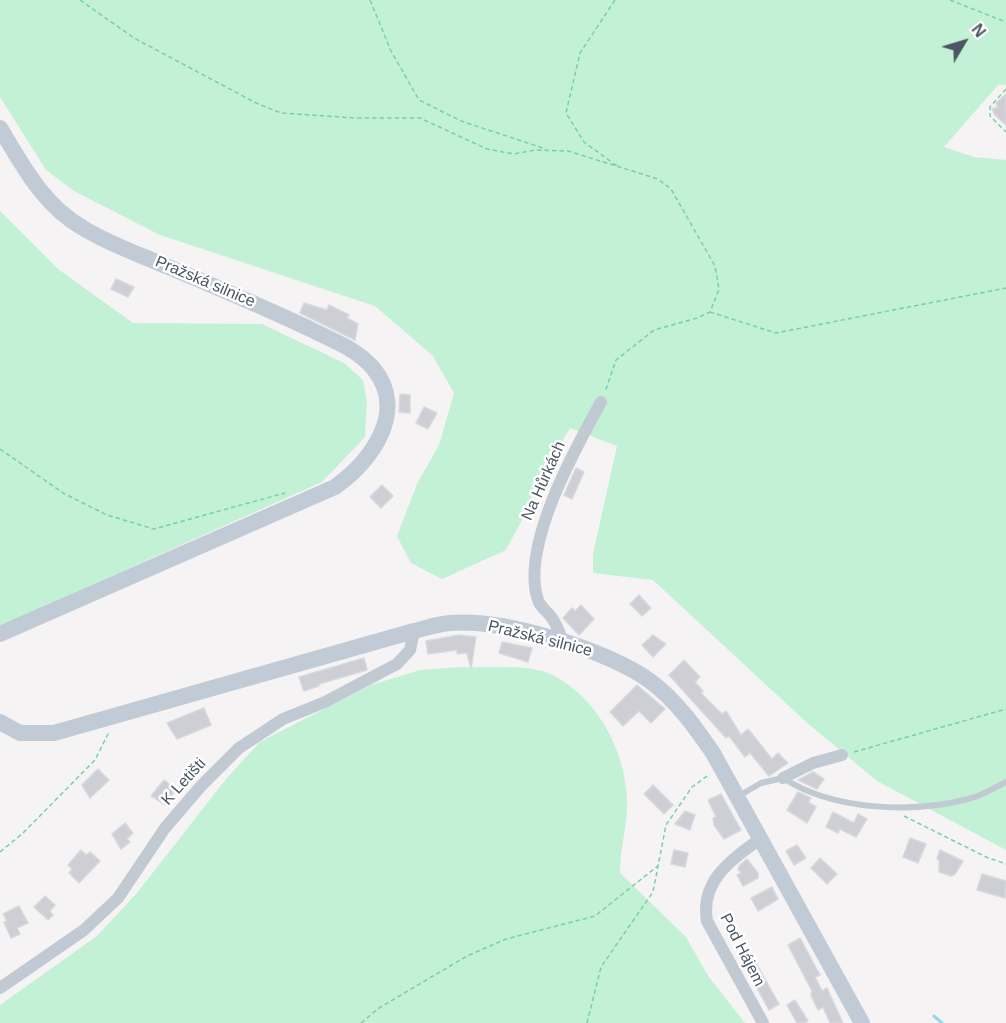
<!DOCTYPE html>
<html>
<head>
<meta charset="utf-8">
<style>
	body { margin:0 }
	#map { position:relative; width:1006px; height:1023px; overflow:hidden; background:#f5f3f3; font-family:Helvetica,sans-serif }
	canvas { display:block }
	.north { position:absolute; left:934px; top:12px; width:60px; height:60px; -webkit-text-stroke:4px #fff; paint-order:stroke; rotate:52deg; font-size:16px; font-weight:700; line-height:24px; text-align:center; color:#4a5661 }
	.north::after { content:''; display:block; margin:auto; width:21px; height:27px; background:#4a5661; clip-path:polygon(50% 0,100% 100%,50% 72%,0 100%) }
</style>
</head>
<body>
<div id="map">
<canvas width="1006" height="1023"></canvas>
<div class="north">N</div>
</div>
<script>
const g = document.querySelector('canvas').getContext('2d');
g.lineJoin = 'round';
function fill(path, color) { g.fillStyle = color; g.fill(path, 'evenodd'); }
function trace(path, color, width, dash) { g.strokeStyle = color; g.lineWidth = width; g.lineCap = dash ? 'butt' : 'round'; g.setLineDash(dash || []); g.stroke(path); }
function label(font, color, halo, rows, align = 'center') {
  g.font = font + ' Helvetica,sans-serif'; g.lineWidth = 5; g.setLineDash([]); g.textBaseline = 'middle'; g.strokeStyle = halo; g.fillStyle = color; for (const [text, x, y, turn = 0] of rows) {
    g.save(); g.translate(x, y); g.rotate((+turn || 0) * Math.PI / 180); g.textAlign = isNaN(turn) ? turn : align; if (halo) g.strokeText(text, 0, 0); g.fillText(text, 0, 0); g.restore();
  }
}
fill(new Path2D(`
	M0,0h1006v85h-8l-54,62 30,10 32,3v690l-129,-69 -72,-60 -152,-141 -60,-7v-19l24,-108 -47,-18 -34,57 -13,33 -17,32 -64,29 -31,-16 -14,-27 20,-52 22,-39 15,-52 -21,-37 -58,-50 -215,-71 -86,-44 -28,-21 -46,-73z
	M0,211l58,58 75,54 129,1 82,39 19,17 4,22 -2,35 -43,45 -322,144z
	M461,667c23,1 67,-3 87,6 50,22 81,83 79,136 -1,21 -7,42 -7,64l66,64 22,39 37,47h-745v-18l97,-69 40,-43 89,-114 34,-37 111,-57 49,-15z`), '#c3f1d5');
trace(new Path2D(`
	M934,1016l8,7`), '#90daee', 3);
const building = new Path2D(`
	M1006,94v31l-11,-10 -3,-6 6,-2 -2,-4z
	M116,279l18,8 -6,10 -17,-8z
	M304,303l23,7 2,-5 20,10 -2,3 11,6 -3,16 -55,-27z
	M400,394l10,1v18l-11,-1z
	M424,407l13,6 -9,16 -12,-6z
	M576,468l8,4 -12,27 -8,-4z
	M382,485l11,11 -12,12 -11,-11z
	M639,595l12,13 -9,8 -12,-12z
	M581,605l13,14 -15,16 -16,-17 9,-10 3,3z
	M459,635l17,2 -5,32 -4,-16 -10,1v-4l-29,4 -2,-13z
	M653,635l13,9 -13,13 -11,-12z
	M502,642l30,6 -4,14 -29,-9z
	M364,658l3,12 -48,14v2l-15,5 -1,-2 -4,-12z
	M684,660l16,17 -5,5 8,9 -2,2 21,21 4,-3 15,24 7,-6 24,30 6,-6 10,10 -19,13 -19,-23 -5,4 -16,-21 -3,2 -57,-63z
	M637,685l28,24 -14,14 -12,-12 -16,15 -13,-14z
	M204,708l7,17 -34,14 -10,-16z
	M98,769l11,11 -19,18 -8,-13z
	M813,772l11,7 -7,10 -19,-9z
	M164,780l12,9 -10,16 -15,-9z
	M653,785l20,20 -9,9 -20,-20z
	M798,792l13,6 -3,4 8,5 -9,16 -20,-13z
	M721,794l20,36 -17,9 -10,-14 -1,-7 3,-1 -8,-17z
	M685,811l10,4 -5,15 -15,-6z
	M833,812l21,11 4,-9 9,5 -11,18 -16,-8 -2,4 -12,-6z
	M125,823l8,10 -6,6 3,3 -9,7 -9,-15z
	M910,838l16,6 -8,19 -15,-6z
	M797,845l9,13 -12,7 -8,-14z
	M81,850l5,5 4,-3 10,9 -21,22 -10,-10 3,-4 -4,-4z
	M674,850l14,3 -3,14 -14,-3z
	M940,850l23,11 -8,13 -4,2 -12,-4v-12l-2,-1z
	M820,858l17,16 -10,10 -16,-16z
	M747,859l11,14v5l-15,8 -6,-11 4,-2 -3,-4 2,-4z
	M982,874l24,7 -1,17 -28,-8z
	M772,887l6,12 -20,12 -7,-13z
	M45,896l10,9 -5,6 3,4 -5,5 -14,-13z
	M19,906l9,17 -11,5 3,6 -9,4 -7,-16 3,-1 -4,-7z
	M800,938l20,37 -5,2 7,14 5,-3 16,35h-13l-7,-16 -5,3 -7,-15 1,-4 -24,-46z
	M751,954l28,50 -10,6 -28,-51z
	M795,1000l13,21 -4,2h-7l-10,-18z`);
fill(building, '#cdcfd5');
trace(building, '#d7d9de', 1.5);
trace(new Path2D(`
	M80,0l54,38 122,65 25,10 75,5h64l67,31 27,5 21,-4 33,1 90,28 13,10 44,77 4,23 -9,23 -13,6 -43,12 -38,30 -11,32
	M370,0l21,51 28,49 42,21 85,28
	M615,0l-35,53 -14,60 18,29 33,24
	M950,0l56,22
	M1006,89l-16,18v9l16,16
	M710,312l66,21 230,-45
	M0,449l63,44 44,22 47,14 131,-36
	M854,752l152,-43
	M904,816l82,41 20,7
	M0,852l23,-19 72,-73 14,-28
	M361,1023l18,-15 88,-52 39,-17 89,-23 64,-51
	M587,1023l14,-56 52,-75 13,-67 26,-38 18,-13`), '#7ad0a6', 1.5, [4.5, 3]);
trace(new Path2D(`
	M737,797l24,-14 22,-5c49,32 128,36 185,21 13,-3 26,-11 38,-17`), '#c1cad2', 6);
trace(new Path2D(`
	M564,643c-4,-8 -7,-18 -12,-25 -4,-6 -12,-11 -14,-18 -18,-53 37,-151 63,-198
	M783,778l30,-15 29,-8
	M760,839c-29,21 -60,42 -53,82l56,102
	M0,988l84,-58 34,-32 47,-70 36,-42 38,-38 44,-29 42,-17 72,-38 13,-14 4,-19`), '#c1cad2', 12);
trace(new Path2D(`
	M0,128c23,38 43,77 83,100 26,16 55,26 83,38 48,20 95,40 142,62 23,12 48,20 65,40 36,43 -2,93 -38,119l-335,147
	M0,722l20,11h34l360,-102c12,-3 24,-7 36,-8 53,-5 158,27 200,58 26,19 45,46 63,72l149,270`), '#c1cbd6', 16);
label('16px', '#4a5661', '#fff', [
	["Pražská silnice",205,282,23],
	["Na Hůrkách",544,481,-66],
	["Pražská silnice",540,639,14],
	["K Letišti",184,782,-48],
	["Pod Hájem",742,950,63]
]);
</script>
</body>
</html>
